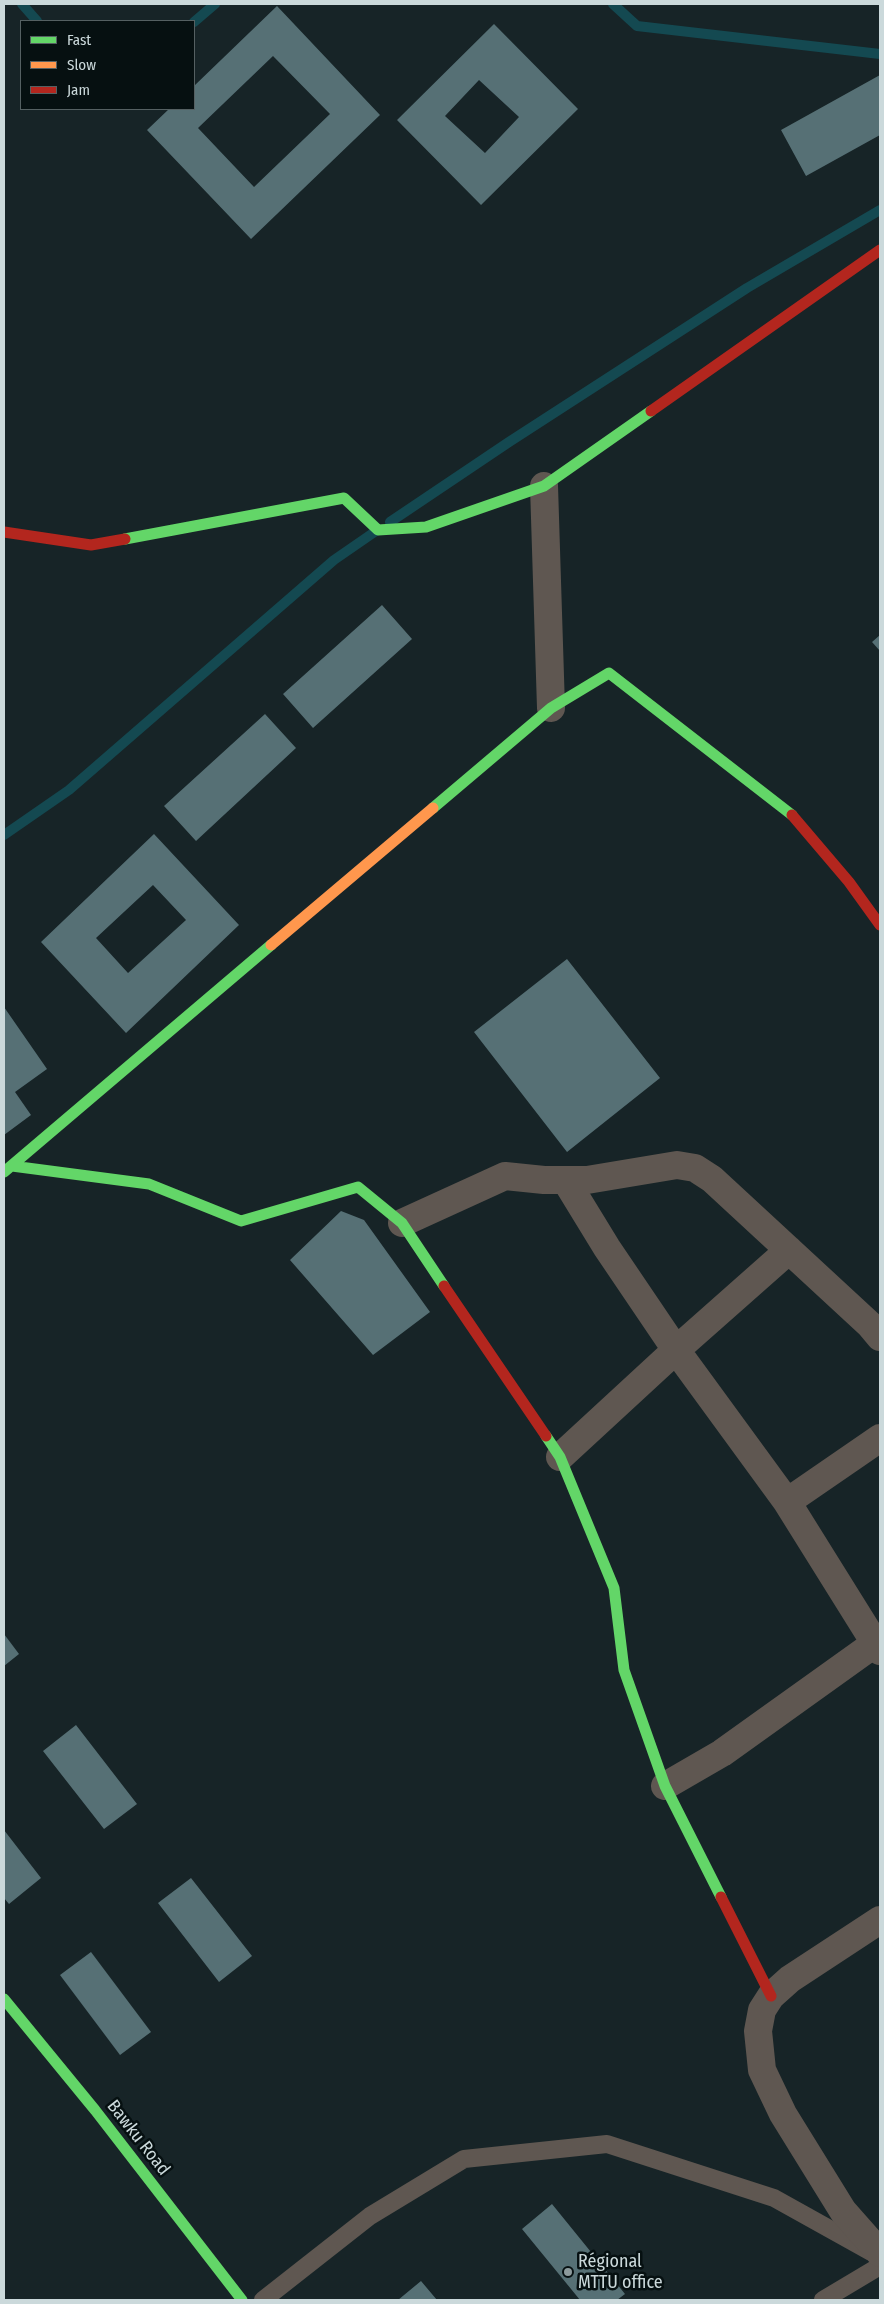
<!DOCTYPE html>
<html>
<head>
<meta charset="utf-8">
<style>
	body { margin:0 }
	#map { position:relative; width:884px; height:2304px; overflow:hidden; background:#172427; font-family:"Fira Sans Condensed",sans-serif }
	canvas { display:block }
	.frame { position:absolute; inset:0; border:5px solid #cbd9db; pointer-events:none }
	.legend { position:absolute; left:20px; top:20px; width:175px; height:90px; box-sizing:border-box; background:#061011; border:1px solid #556062; margin:0; padding:6px 9px; list-style:none; font-size:15px; color:#cbd9db }
	.legend li { display:flex; align-items:center; gap:10px; height:25px }
	.legend b { width:25px; border:1px solid #556062 }
</style>
</head>
<body>
<div id="map">
<canvas width="884" height="2304"></canvas>
<div class="frame"></div>
<ul class="legend">
<li><b style="height:6px;background:#63d668"></b>Fast</li>
<li><b style="height:6px;background:#ff974d"></b>Slow</li>
<li><b style="height:6px;background:#b3261e"></b>Jam</li>
</ul>
</div>
<script>
const g = document.querySelector('canvas').getContext('2d');
g.lineJoin = 'round';
function trace(path, color, width, dash) { g.strokeStyle = color; g.lineWidth = width; g.lineCap = dash ? 'butt' : 'round'; g.setLineDash(dash || []); g.stroke(path); }
function fill(path, color) { g.fillStyle = color; g.fill(path, 'evenodd'); }
function label(font, color, halo, rows, align = 'center') {
  g.font = font + ' "Fira Sans Condensed",sans-serif'; g.lineWidth = 5; g.setLineDash([]); g.textBaseline = 'middle'; g.strokeStyle = halo; g.fillStyle = color; for (const [text, x, y, turn = 0] of rows) {
    g.save(); g.translate(x, y); g.rotate((+turn || 0) * Math.PI / 180); g.textAlign = isNaN(turn) ? turn : align; if (halo) g.strokeText(text, 0, 0); g.fillText(text, 0, 0); g.restore();
  }
}
trace(new Path2D(`
	M22,4l15,17
	M613,4l24,22 243,28
	M194,22l21,-18
	M390,522l119,-80 238,-154 133,-78
	M4,835l65,-45 265,-230 42,-29`), '#144951', 10);
fill(new Path2D(`
	M277,6l103,109 -129,124 -104,-109 22,-21h25v-23zM273,56l57,58 -76,73 -56,-59z
	M494,24l84,85 -97,96 -84,-85zM479,80l40,37 -34,36 -40,-37z
	M880,75v60l-74,41 -25,-46z
	M382,605l30,34 -99,89 -30,-34z
	M880,635v16l-8,-9z
	M265,714l31,34 -100,93 -32,-35z
	M154,834l85,91 -113,108 -85,-91zM153,885l33,35 -58,53 -32,-35z
	M567,959l93,119 -93,74 -93,-120z
	M4,1007l43,62 -32,23 16,23 -27,20z
	M341,1211l23,9 66,92 -57,43 -83,-95z
	M4,1634l15,20 -15,12z
	M76,1725l61,79 -33,25 -61,-78z
	M4,1830l37,48 -32,26 -5,-6z
	M191,1878l61,78 -33,26 -61,-79z
	M91,1952l60,80 -31,23 -60,-80z
	M552,2204l73,90 -8,6h-37l-58,-71z
	M421,2281l16,19h-39z`), '#567075');
trace(new Path2D(`
	M263,2300l107,-84 94,-57 143,-15 167,54 97,54
	M823,2300l57,-34`), '#5f5751', 18);
trace(new Path2D(`
	M544,486l7,222
	M566,1181l41,67 69,102 111,152 93,149
	M402,1223l103,-47 39,4h43l90,-15 18,3 17,11 158,146 10,12
	M560,1457l116,-107 113,-100
	M787,1502l93,-64
	M665,1786l57,-33 158,-113
	M880,1920l-90,59 -19,17 -9,14 -4,21 4,39 21,44 60,97 37,42`), '#5f5751', 28);
trace(new Path2D(`
	M125,539l219,-41 34,32 48,-3 118,-41 107,-75
	M433,808l118,-100 58,-35 183,142
	M12,1166l137,18 92,37 117,-34 44,36 42,63
	M4,1172l267,-227
	M546,1436l14,21 54,131 10,82 41,116 56,111
	M4,1999l91,111 147,190`), '#63d668', 11);
trace(new Path2D(`
	M271,945l162,-137`), '#ff974d', 11);
trace(new Path2D(`
	M651,411l229,-161
	M4,532l87,13 34,-6
	M792,815l57,67 31,43
	M444,1286l102,150
	M721,1897l50,99`), '#b3261e', 11);
for (const [x, y, r, color] of [
	[568,2272,5,"#8c9a9c"]
]) { const dot = new Path2D(); dot.arc(x, y, r, 0, 2 * Math.PI); g.fillStyle = color; g.fill(dot); trace(dot, '#061011', 2); }
label('18px', '#cbd9db', '#061011', [
	["Bawku Road",138,2138,52]
]);
label('18px', '#cbd9db', '#061011', [
	["Régional",578,2262],
	["MTTU office",578,2283]
], 'left');
</script>
</body>
</html>
